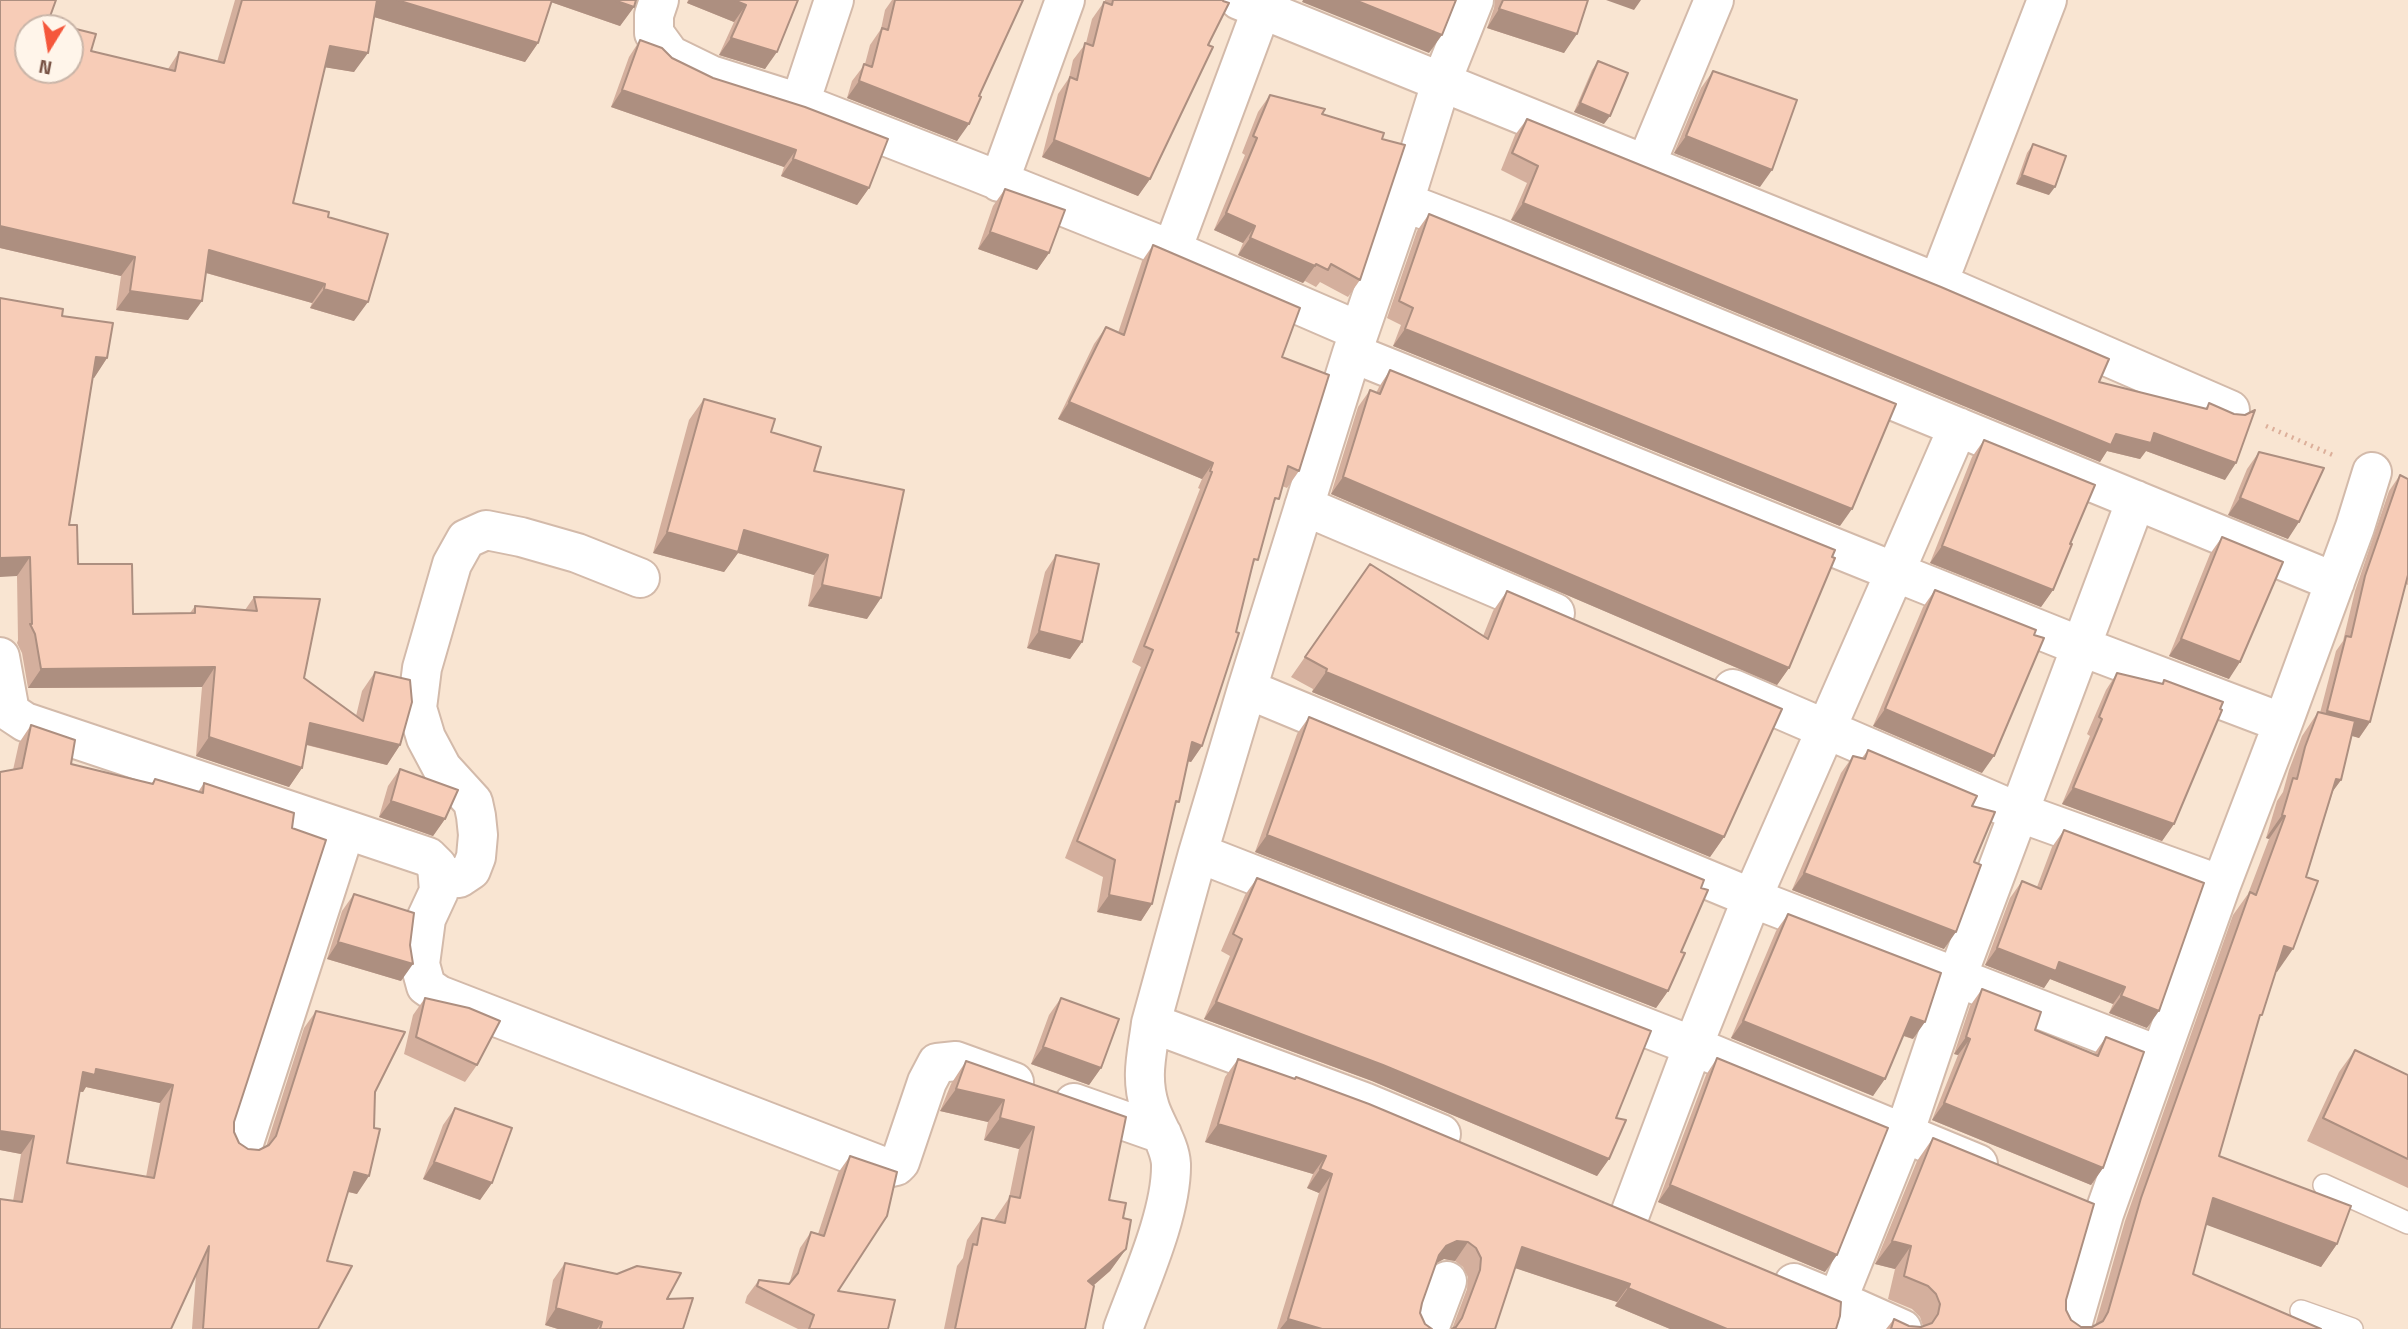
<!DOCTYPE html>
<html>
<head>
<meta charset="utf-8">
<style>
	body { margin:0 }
	#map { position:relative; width:2408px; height:1329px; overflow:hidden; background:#fef1e2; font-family:"Titillium Web",sans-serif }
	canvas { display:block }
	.north { position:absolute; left:14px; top:14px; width:70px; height:70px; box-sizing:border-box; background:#fff5ea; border:2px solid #c9b5a8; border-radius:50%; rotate:191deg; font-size:19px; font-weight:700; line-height:28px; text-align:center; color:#795446 }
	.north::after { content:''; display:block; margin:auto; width:24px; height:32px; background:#f5573b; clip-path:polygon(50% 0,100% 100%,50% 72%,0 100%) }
</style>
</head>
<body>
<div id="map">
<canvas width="2408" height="1329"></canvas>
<div class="north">N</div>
</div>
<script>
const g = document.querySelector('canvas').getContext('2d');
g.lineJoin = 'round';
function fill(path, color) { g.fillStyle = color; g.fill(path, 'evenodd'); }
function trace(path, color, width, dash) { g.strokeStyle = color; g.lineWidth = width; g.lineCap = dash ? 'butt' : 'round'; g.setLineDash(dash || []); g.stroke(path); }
fill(new Path2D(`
	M0,0h2408v1329h-2408zM28,28h42v42h-42z`), '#f9e5d2');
const service = new Path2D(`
	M2324,1185l84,38
	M2301,1311l51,18`);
const minor = new Path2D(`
	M659,0l-5,15v18l16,22 41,20 89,28 177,69 195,78 187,81
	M1239,0l699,283 292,127
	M800,103l34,-103
	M1646,164l68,-164
	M999,182l66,-182
	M1404,202l91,35 840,345
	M1172,250l93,-250
	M1938,283l109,-283
	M1352,353l543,219 -143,326 -59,148 -63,168
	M1958,427l-63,145 185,74 203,77 -62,162 -117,329 -33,115
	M1304,506l251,107
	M0,657l10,55 15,10 403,135 9,9 2,25 -13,28 -6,45 6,22 13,9 448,173 9,-2 4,-4 27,-80 10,-19 19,-2 58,21
	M1247,689l505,209 408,158
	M1733,689l285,123 203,73
	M2283,723l72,-196 17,-55
	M1198,853l495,193 285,118
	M439,879l20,-1 12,-8 5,-13 2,-22 -2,-19 -3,-14 -31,-34 -16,-30 -9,-30 5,-40 30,-104 14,-25 20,-9 35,7 56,16 63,25
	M1074,1103l88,31
	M1441,1134l-77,-32 -213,-79 47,-170 49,-164 105,-336 52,-151 37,-119 33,-83
	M243,1146l102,-315
	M1794,1283l61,25 -7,21
	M1837,1301l67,-167 53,-157 179,-477
	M1855,1308l47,21
	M1123,1329c17,-47 49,-116 48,-165 -1,-19 -15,-38 -21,-56 -10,-31 -3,-53 1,-85
	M1429,1329l18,-48`);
trace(service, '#d3baaa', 24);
trace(minor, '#d3baaa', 42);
trace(new Path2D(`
	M2266,426l69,30`), '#dcaf9a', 4.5, [2, 5]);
trace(service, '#fff', 21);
trace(minor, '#fff', 38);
fill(new Path2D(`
	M0,0l48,22 43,29 77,18 11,-17 38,10 18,-62h401l-2,7 -14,19 -69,-24 -13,41 -13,19 -151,-45 -20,55 -29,-5 -32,136 35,14 26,104 -44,-13 2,-5 -106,-30 -18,47 -72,-10 5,-34 -121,-28z
	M688,0h110l-33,69 -46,-14 15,-33 -47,-19z
	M892,0h131l-66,141 -110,-43 5,-17 13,-17 5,-19 11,-16 4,-19z
	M1105,0h118l-15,45 -58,134 -12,17 -96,-39 16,-63 11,-16 4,-18 13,-17 6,-24 12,-17 1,1z
	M1495,0h93l-24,53 -77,-25 7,-20z
	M640,40l32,18 197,130 -12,17 -76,-29 3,-9 -173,-60 18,-50z
	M1598,61l6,63 -30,-12 18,-42z
	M1713,71l47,116 -86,-34 27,-65z
	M1270,95l112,44 -22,141 -12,17 -28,-15 -4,5 -11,-6 -2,2 -65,-28 5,-12 -29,-13 31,-75 -3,-2 16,-41z
	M1527,119l572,263 106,27 4,-6 16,77 -79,-29 -6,8 -33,-8 -7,11 -589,-242 16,-37 -26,-13 14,-35z
	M2033,144l16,51 -33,-11 11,-31z
	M1005,189l44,64 -12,17 -59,-21 15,-43z
	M1429,214l411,312 -447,-180 8,-21 -14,-7 30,-87z
	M1153,245l129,112 17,114 -12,17 -5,-2 -10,22 -20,61 -50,177 -11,16 -4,-1 -13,47 -22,96 -11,17 -44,-9 6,-35 -38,-19 76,-191 -9,-5 68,-173 -2,-1 4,-9 -144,-60 36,-75 12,-17 12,6 24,-72z
	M62,316l45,42 -13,20h-1l-24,147 9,39 55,50 57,-1 5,-7 50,4 9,-13 50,81 52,38 6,-25 13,-19 25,73 -13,20 -81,-20 -4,23 -13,19 -93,-31 6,-69 -174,1 -6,-35 -5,-10 1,-3 -1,-64z
	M1390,370l399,298 -12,17 -446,-191 27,-87 12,-17 6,3 3,-6z
	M704,399l67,33 43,39 53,148 -59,-13 6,-31 -76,-22 -14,19 -71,-19 36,-133z
	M1984,440l86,104 -17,46 -12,17 -111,-44 42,-106z
	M2259,452l29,87 -60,-24 19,-46z
	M2400,475l8,110 -2,-1 -36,138 -11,16 -8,-3 -10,45 -8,11 -56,181h-2l-17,49 -39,135 118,88 -16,23 -115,-43 -13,50 128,55h-435l8,-10 15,7 12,1 2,-1 -3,-9 -8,-8 -24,-10 7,-30 -20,-5 42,-103 16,-23 133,162v10l5,10 10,7h11l3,-1 30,-105 108,-306 15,-21 21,-55 -3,-1 11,-37 6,-9 6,-22 13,-34 16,-24 2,1 16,-62 7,-10 12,-50 34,-100z
	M2222,537l7,142 -60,-23 41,-102z
	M1056,555l26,87 -12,17 -43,-11 18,-76z
	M1370,564l113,72 10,-25 14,-20 217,246 -14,20 -398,-165 1,-3 -22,-12z
	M1935,590l47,183 -109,-47 50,-119z
	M2117,673l45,11 2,-4 10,144 -12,17 -100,-37 28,-68 -3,-2 19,-44z
	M1309,717l392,171 -33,103 -12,17 -401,-156 42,-118z
	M31,725l40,39 80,20 4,-5 43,13 6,-9 30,339v10l5,11 9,6 11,1 7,-3 38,-119 12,-17 59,81 -18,102 -9,-2 -21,69 -9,68h-126l4,-54 -183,-74 8,-47 -21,-4v-378l13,-2 6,-27zM86,1087l74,16 -14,74 -79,-14 12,-71h4z
	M1868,750l104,56 -28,143 -152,-59 49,-117 12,-17 9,2z
	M400,769l45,50 -12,17 -54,-19 9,-31z
	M2064,830l83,198 -38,-15 4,-9 -63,-25 -6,9 -59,-23 25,-67 12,-17 15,6 15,-40z
	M1257,878l359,240 -7,41 -12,17 -225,-95 -168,-62 26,-63 -9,-5 24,-56z
	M354,894l47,87 -74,-22 15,-48z
	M1788,914l125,125 -10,-3 -30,60 -142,-58 45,-107z
	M1982,989l53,41 59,24 12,-17 -3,131 -12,17 -159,-65 26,-65 -4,-1 16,-48z
	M425,998l52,67 -12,17 -61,-28 9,-39z
	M1061,998l40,70 -12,17 -58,-21 18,-49z
	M2355,1050l53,25v113l-101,-47 32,-69z
	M1717,1058l108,214 -167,-70 48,-127z
	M1238,1059l598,270h-166l-55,-23 2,-4 -102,-34 -20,61h-43l15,-40 1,-12 -5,-10 -8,-6 -11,-2 -8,4 -14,40 -2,10 5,11 7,5h-155l42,-136 -12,-5 6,-14 -108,-32 20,-65z
	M966,1061l143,139 14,18 3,31 -16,22 -16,14 -9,44h-141l13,-63 6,-8 4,-18 15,-22 12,2 15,-22 10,-49 -35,-9 4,-18 -48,-11 11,-27z
	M455,1108l37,75 -12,17 -57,-21 20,-54z
	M850,1156l-12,135 50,38h-90l-53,-26 2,-7 12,-16 30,4 11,-36 11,-16 7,2 20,-61z
	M565,1263l102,36 16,30h-125l-13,-4 8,-45z`), '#d4af9d');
fill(new Path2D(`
	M374,0h23l141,43 -13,19 -161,-48z
	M545,0h69l20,7 -14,19z
	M689,0h45l12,5 -12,17 -47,-19z
	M1303,0h52l87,35 -13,18 -127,-51z
	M1606,0h35l-7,10z
	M1499,9l78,25 -13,19 -77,-25z
	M731,38l46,14 -12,17 -46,-14z
	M330,46l38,7 -14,19 -37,-6z
	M859,81l110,43 -12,17 -110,-43z
	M622,90l174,60 -12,17 -173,-60z
	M1580,103l30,13 -6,8 -30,-12z
	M1686,136l86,34 -12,17 -86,-34z
	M1054,140l96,39 -12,17 -96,-39z
	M793,159l76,29 -12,17 -76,-29z
	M2022,175l33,12 -6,8 -33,-11z
	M1523,203l593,231 38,-1 82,30 -11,17 -79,-29 -6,8 -33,-8 -7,11 -589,-242z
	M1226,213l29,13 -12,17 -29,-13z
	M0,226l135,31 -14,19 -121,-28z
	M990,232l59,21 -12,17 -59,-21z
	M1250,238l65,28 -12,17 -65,-28z
	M209,250l116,34 -13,19 -116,-33z
	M324,289l44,13 -14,19 -44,-13z
	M130,291l72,10 -14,19 -72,-10z
	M1405,329l447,180 -12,17 -447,-180z
	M96,357l11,1 -13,20 -12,-2z
	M1069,402l144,61 -11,16 -144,-60z
	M1343,477l446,191 -12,17 -446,-191z
	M2240,498l59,24 -11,17 -60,-24z
	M744,530l84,25 -14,20 -76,-22 -14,19 -71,-19 14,-21z
	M1942,546l111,44 -12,17 -111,-44z
	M30,557l-13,19 -17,1v-19z
	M822,585l59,13 -14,21 -59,-13z
	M1039,631l43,11 -12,17 -43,-11z
	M2181,639l59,23 -11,17 -60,-23z
	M215,667l-13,20 -174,1 13,-19z
	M1326,672l398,165 -14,20 -398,-165z
	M1885,709l109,47 -12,17 -109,-47z
	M2327,711l43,11 -11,16 -43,-12z
	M310,723l90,22 -13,20 -91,-23z
	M209,737l93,31 -13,19 -93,-31z
	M1192,742l10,4 -11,16 -11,-3z
	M2336,779l5,1 -17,23z
	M2073,788l101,36 -12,17 -100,-37z
	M391,801l54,18 -12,17 -54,-19z
	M2282,815l3,1 -16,23 -3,-1z
	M1267,835l401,156 -12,17 -401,-156z
	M1804,873l152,59 -12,17 -152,-59z
	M1109,895l43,9 -11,17 -44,-9z
	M338,942l75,22 -12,17 -74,-22z
	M2284,946l9,3 -16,23 -10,-3z
	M1997,948l62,14 66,25 -12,17 -63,-25 -6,9 -59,-23z
	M2121,996l38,15 -12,17 -38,-15z
	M1216,1002l167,63 226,94 -12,17 -225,-95 -168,-62z
	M1911,1017l14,5 -12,17 -14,-5z
	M1743,1021l142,58 -12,17 -142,-58z
	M1966,1037l4,2 -12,16 -4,-1z
	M1043,1047l58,21 -12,17 -58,-21z
	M96,1069l77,16 -13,18 -74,-16 -3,5 -13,-2 13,-18z
	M956,1089l48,11 -16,22 -48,-11z
	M1944,1103l159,65 -12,17 -159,-65z
	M1000,1118l34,9 -15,22 -35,-9z
	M1218,1124l108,32 -13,18 -108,-32z
	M0,1131l34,5 -13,18 -21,-4z
	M434,1162l58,21 -12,17 -57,-21z
	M1320,1169l12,5 -13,19 -12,-5z
	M354,1172l15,4 -12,18 -16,-4z
	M1670,1185l167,70 -12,17 -167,-70z
	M2213,1198l124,46 -16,23 -125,-46z
	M1457,1241l11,1 -13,19 -11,-2 -11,6 13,-19z
	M1892,1241l19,5 -16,23 -20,-5z
	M1522,1247l108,37 -13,18 -108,-36z
	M1126,1249l-16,22 -37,32 15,-22z
	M1628,1288l99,41h-57l-55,-23z
	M556,1308l46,14 -5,7h-39l-13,-4z
	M1288,1319l34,10h-42z`), '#ad8f80');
const building = new Path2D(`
	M0,0h56l-8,22 48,12 -5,17 84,20 4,-19 45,11 18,-63h135l-9,53 -38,-7 -37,157 36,9 -1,5 60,17 -20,68 -44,-13 1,-5 -116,-34 -7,51 -72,-10 5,-34 -135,-31zM28,28h42v42h-42z
	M397,0h155l-14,43z
	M614,0h22l-2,7z
	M734,0h64l-21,52 -46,-14 15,-33z
	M895,0h128l-44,96 2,1 -12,27 -110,-43 5,-17 8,3 10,-39 6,2z
	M1113,0h110v1l6,2 -21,42 5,2 -63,132 -96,-39 16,-63 7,3 8,-37 8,3 11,-44 8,3z
	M1355,0h101l-14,35z
	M1503,0h85l-11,34 -78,-25z
	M640,40l22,8 10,10 41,20 92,29 83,32 -19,49 -76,-29 3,-9 -174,-60z
	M1598,61l30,12 -18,43 -30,-13z
	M1713,71l84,29 -25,70 -86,-34z
	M1270,95l55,14 -3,5 62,19 -2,6 23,6 -45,135 -29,-16 -3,6 -12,-6 -1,2 -65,-28 5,-12 -29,-13 31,-75 -4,-2z
	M1527,119l414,168 168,72 -10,23 108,27 2,-6 25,11 11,1 10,-5 -19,53 -82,-30 -3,10 -35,-9 -5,11 -588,-242 15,-37 -26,-13z
	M2033,144l33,12 -11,31 -33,-12z
	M1005,189l60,21 -16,43 -59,-21z
	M1429,214l467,190 -44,105 -447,-180 8,-21 -14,-7z
	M1153,245l147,63 -18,49 47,18 -30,96 -11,-5 -9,33 -4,-1 -17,62 -4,-1 -18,73 3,1 -37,113 -10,-4 -13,60 -3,-1 -24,103 -43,-9 6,-35 -38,-19 76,-191 -9,-4 68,-174 -2,-1 3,-8 -144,-61 37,-75 18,8z
	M0,298l63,11 -1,7 51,7 -6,35 -11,-1 -27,168h8l1,39h54l1,50 62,-1v-7l62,5 -3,-14 66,2 -16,79 59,43 12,-49 35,8 2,22 -12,43 -90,-22 -8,45 -93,-31 6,-70 -174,2 -6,-35 -5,-10h2l-2,-67 -30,1z
	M1390,370l445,180 -3,7 3,1 -46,110 -446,-191 27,-87 10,4z
	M704,399l71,20 -4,13 50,15 -7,24 90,19 -23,108 -59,-13 6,-30 -84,-25 -6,22 -71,-20z
	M1984,440l111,45 -25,59h2l-19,46 -111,-44z
	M2259,452l65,16 -25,54 -59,-24z
	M2400,475l8,4v96l-38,147 -43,-11 19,-75 5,1 14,-61z
	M2222,537l61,25 -43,100 -59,-23z
	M1056,555l43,9 -17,78 -43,-11z
	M1370,564l118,75 19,-48 275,118 -58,128 -398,-165 1,-3 -22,-12z
	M1935,590l101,40 -2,5 10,3 -50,118 -109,-47z
	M2117,673l46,11 1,-4 59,22 -3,7 2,1 -48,114 -101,-36 29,-69 -3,-2z
	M2318,712l37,9 -14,59 -5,-1 -30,98 12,4 -25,68 -9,-3 -22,69h-2l-41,141 132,50 -14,38 -124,-46 -20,76 128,55h-430l3,-10 15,7 12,1 11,-4 6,-9 2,-10 -4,-10 -8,-8 -24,-10 7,-30 -19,-5 41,-103 161,66 -28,96v10l5,10 10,7h11l11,-6 5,-9 33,-114 109,-306 6,3 29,-79 -3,-1 11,-37 4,1 8,-32z
	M1309,717l395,163 -3,8 7,2 -27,62 4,1 -17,38 -401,-156z
	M31,725l44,15 -4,24 82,20 2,-5 48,14 1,-10 90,30 -2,15 34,12 -92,282v10l5,11 9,6 11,1 10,-5 7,-9 40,-125 89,21 -30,60 -1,36 6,1 -11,47 -15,-4 -27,89 25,5 -34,63h-115l6,-83 -38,83h-171v-130l22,3 12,-66 -34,-5v-359l22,-4zM96,1069l77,16 -19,93 -87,-15 16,-91 12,3z
	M1868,750l109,46 -5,10 23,6 -21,50 7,3 -25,67 -152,-59 49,-117 12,3z
	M400,769l58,21 -13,29 -54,-18z
	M2064,830l140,53 -45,128 -38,-15 4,-9 -66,-25 -3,9 -59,-23 25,-67 19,8z
	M1257,878l394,153 -35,87 10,2 -17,39 -226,-94 -167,-63 26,-63 -9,-5z
	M354,894l60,19 -4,32 3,19 -75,-22z
	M1788,914l153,59 -16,49 -14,-5 -26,62 -142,-58z
	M1982,989l59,23 -6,18 63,26 8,-19 38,15 -41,116 -159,-65 26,-64 -4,-2z
	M425,998l44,10 31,13 -23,44 -61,-28z
	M1061,998l58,21 -18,49 -58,-21z
	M2355,1050l53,25v84l-85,-41z
	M1717,1058l171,70 -51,127 -167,-70z
	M1238,1059l57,20 1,-2 73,27 472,198 -1,14 -4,13h-109l-99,-41 2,-4 -108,-37 -27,82h-43l4,-2 6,-9 18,-48 1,-12 -5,-10 -8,-6 -11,-1 -11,5 -7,9 -17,48 -2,10 5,11 7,5h-110l-34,-10 44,-145 -12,-5 6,-13 -108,-32z
	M966,1061l160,56 -17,83 17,3 -3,15 8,2 -5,29 -38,32 6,5 -9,43h-130l18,-85 4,1 5,-27 23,5 5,-27 10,2 14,-71 -34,-9 4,-18 -48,-11z
	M455,1108l57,20 -20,55 -58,-21z
	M850,1156l47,16 -10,44 -49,75 57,9 -7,29h-79l5,-14 -57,-29 2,-6 30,4 9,-11 13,-41 13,4z
	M565,1263l52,11 20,-8 44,7 -14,26 26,-1 -10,31h-83l2,-7 -46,-14z`);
fill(building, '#f7ccb7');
trace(building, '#ad8f80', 2);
</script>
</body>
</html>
